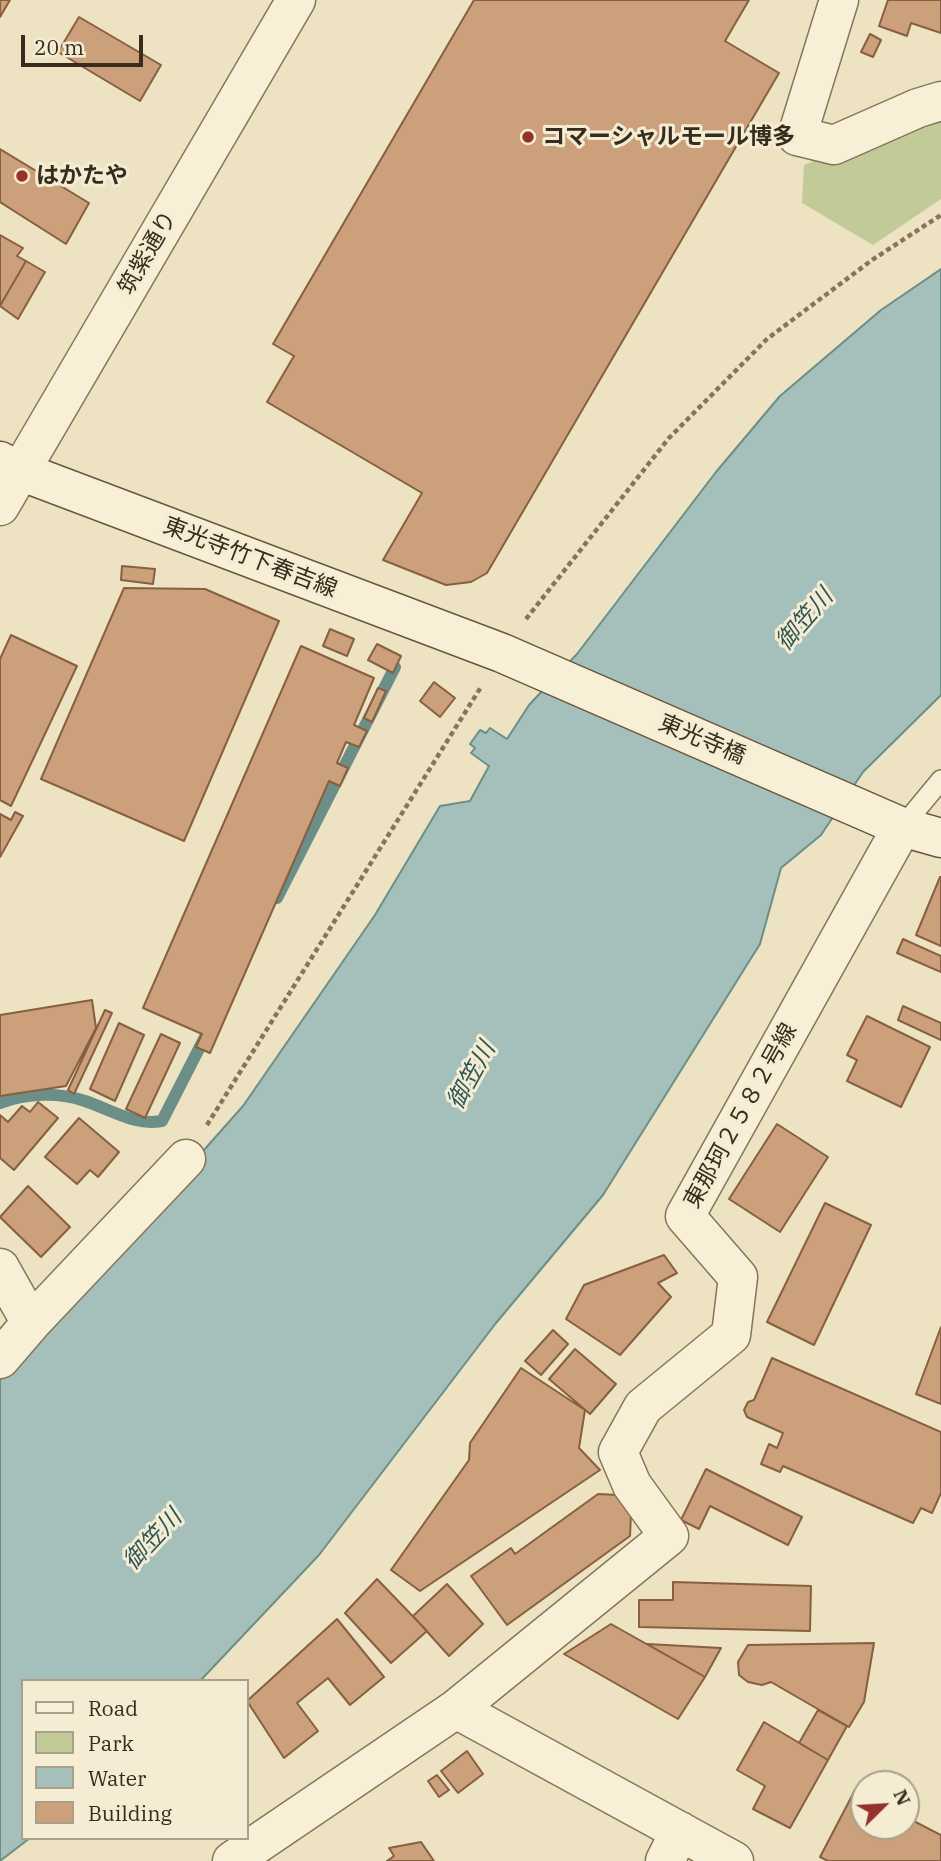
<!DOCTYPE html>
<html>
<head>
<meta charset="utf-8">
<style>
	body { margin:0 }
	#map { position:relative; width:941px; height:1861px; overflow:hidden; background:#ede3c3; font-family:"IBM Plex Serif",serif }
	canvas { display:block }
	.legend { position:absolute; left:21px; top:1679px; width:228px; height:161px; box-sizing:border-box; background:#f5edd3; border:2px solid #a9a08b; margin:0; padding:9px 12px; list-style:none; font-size:21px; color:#372c1e }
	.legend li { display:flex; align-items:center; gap:14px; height:35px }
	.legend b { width:35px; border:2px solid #a9a08b }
	.north { position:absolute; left:850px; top:1770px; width:70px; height:70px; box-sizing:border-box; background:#f5edd3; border:2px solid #a9a08b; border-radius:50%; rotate:66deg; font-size:19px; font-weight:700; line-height:28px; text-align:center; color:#372c1e }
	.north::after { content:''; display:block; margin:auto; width:24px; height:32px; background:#95312b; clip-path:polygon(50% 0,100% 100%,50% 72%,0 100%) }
	.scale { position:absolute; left:21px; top:35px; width:122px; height:32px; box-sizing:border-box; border:4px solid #372c1e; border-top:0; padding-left:9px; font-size:21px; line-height:24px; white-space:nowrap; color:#372c1e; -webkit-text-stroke:5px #f5edd3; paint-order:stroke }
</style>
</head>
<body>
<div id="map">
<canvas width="941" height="1861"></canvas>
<ul class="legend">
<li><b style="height:9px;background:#f8f0d6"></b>Road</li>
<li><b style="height:19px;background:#c2cb97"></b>Park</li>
<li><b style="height:19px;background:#a5c0ba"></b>Water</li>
<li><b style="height:19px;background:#cba07a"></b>Building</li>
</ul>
<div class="north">N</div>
<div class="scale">20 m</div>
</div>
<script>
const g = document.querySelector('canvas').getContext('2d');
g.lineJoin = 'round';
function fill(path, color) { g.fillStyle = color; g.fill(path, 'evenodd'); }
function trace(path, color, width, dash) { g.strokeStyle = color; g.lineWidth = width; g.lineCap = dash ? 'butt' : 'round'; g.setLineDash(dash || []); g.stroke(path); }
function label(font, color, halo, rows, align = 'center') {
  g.font = font + ' "IBM Plex Serif","Noto Sans JP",serif'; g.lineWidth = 6; g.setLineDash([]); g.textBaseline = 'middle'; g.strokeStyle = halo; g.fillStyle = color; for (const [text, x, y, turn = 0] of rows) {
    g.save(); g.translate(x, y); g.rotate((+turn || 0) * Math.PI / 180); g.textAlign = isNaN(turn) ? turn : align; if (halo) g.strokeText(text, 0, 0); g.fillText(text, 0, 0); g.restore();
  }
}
fill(new Path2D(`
	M941,113v86l-68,46 -71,-42 2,-38 99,-42z`), '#c2cb97');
const water = new Path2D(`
	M941,269v426l-78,77 -42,63 -40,33 -21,76 -157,251 -107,128 -177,232 -119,126h-177v157h7l-30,23v-481l243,-274 132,-191 65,-109 30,-5 19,-35 -18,-13 4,-5 -5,-4 10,-14 6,3 4,-5 17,11 22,-34 48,-51 139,-182 64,-76 101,-86z`);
fill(water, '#a5c0ba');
trace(water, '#6c8e88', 2);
trace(new Path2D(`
	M277,898l118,-231
	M0,1103c27,-10 59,-11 85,-2 27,9 49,25 77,20l44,-86`), '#6c8e88', 12);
const building = new Path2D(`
	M0,0h10l-10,17z
	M474,0h275l-24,41 54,32 -292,500 -16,9 -25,3 -63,-25 39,-67 -155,-91 27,-46 -21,-12z
	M888,0h53v33l-30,-10 -4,13 -28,-10z
	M79,17l82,48 -21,36 -82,-49z
	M870,34l11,6 -8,17 -12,-5z
	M0,149l89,54 -23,41 -66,-42z
	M0,235l23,13 -6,8 9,5 -26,45z
	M26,261l19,11 -27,47 -18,-13z
	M122,566l33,3 -2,15 -32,-4z
	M124,588l81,1 74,32 -95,220 -143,-62z
	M330,629l24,10 -7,17 -24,-10z
	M11,635l66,31 -66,140 -11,-6v-141z
	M377,644l24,12 -8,17 -25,-13z
	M301,646l73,32 -20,47 13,6 -8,16 -13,-5 -9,21 11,5 -8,18 -11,-5 -119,272 -14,-6 6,-13 -59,-26z
	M434,682l21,16 -15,19 -20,-16z
	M378,688l8,3 -14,31 -8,-4z
	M15,812l8,4 -23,41v-43l11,6z
	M940,877h1v69l-25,-11z
	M903,939l38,17v16l-44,-19z
	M92,1000l4,28 -30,58 -66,10v-81z
	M903,1006l38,17v17l-43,-20z
	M105,1010l7,3 -38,81 -6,-4z
	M867,1016l63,31 -29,60 -54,-26 10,-21 -10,-5z
	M119,1023l25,12 -29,66 -25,-12z
	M161,1034l19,9 -35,75 -19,-9z
	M38,1102l20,16 -44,52 -14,-12v-43l8,7 14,-16 8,6z
	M79,1118l40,34 -21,25 -8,-7 -13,14 -32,-27z
	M777,1124l51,33 -48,75 -51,-33z
	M28,1186l42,41 -29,30 -41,-40z
	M825,1203l46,22 -57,120 -47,-23z
	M664,1255l13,18 -19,10 13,14 -51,58 -54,-36 18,-34z
	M941,1327v77l-25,-10z
	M553,1330l15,14 -27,31 -16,-14z
	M575,1349l41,35 -26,30 -41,-35z
	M772,1358l169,74v61l-9,20 -11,-5 -8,15 -130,-57 -3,6 -19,-8 8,-20 8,4 6,-15 -36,-16 -3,-7 4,-8 6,-2z
	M521,1368l64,42 -6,38 21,22 -180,121 -29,-21 78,-110 1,-17z
	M706,1469l96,48 -14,28 -78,-39 -11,23 -18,-9z
	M598,1494l21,1 12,19 -1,22 -123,89 -36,-49 40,-28 4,6z
	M377,1579l50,52 -36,32 -46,-50z
	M673,1582l138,4 -1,45 -171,-4v-27h34z
	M447,1584l36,40 -34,32 -36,-40z
	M337,1619l47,58 -34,28 -22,-27 -31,25 21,28 -34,27 -37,-57z
	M611,1624l94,53 -27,42 -114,-65z
	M874,1643l-10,59 -15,25 -78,-45 -9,3 -14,-3 -9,-7 -1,-13 10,-17z
	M647,1644l74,4 -16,29z
	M818,1710l29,16 -19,34 -29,-17z
	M764,1722l64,38 -38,68 -37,-19 12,-23 -28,-16z
	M467,1751l16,23 -25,19 -17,-22z
	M437,1775l12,15 -10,7 -11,-16z
	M855,1790l9,5v31h42v-9l35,18v26h-113l-8,-4z
	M421,1842l13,19h-47l7,-5 -5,-8z`);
fill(building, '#cba07a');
trace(building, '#866041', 2);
const service = new Path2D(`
	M902,827l39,-47`);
const minor = new Path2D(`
	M839,0l-42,136 37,9 84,-37 23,-7
	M0,1268l31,55 -31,36
	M31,1323l155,-164
	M456,1709l278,152
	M232,1861l224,-152 213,-173 -37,-51 -14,-33 25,-45 88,-72 7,-58 -53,-61 217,-389
	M665,1861l15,-30`);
const tertiary = new Path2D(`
	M0,506l296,-506`);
const secondary = new Path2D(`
	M0,461l20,10 482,182 400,174 39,11`);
trace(service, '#87755a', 22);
trace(minor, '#87755a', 41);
trace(tertiary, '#87755a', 41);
trace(secondary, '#69563d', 41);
trace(new Path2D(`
	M526,619l143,-181 98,-99 105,-79 69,-45
	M207,1125l274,-438`), '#87755a', 4.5, [5, 3.5]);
trace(service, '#f8f0d6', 19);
trace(minor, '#f8f0d6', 38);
trace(tertiary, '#f8f0d6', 38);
trace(secondary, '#f8f0d6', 38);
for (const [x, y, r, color] of [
	[528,137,7,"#95312b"],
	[22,176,7,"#95312b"]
]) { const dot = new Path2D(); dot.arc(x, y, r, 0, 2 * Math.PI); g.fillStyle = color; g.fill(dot); trace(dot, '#f5edd3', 2.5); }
label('bold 23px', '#372c1e', '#f5edd3', [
	["コマーシャルモール博多",542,137],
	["はかたや",36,176]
], 'left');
label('23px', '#372c1e', '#f5edd3', [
	["筑紫通り",148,253,-60],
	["東光寺竹下春吉線",250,558,21],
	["東光寺橋",702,740,23],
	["東那珂２５８２号線",741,1116,-61]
]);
label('italic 24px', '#2e5757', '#f5edd3', [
	["御笠川",805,620,-49],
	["御笠川",472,1076,-61],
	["御笠川",153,1540,-47]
]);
</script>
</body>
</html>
